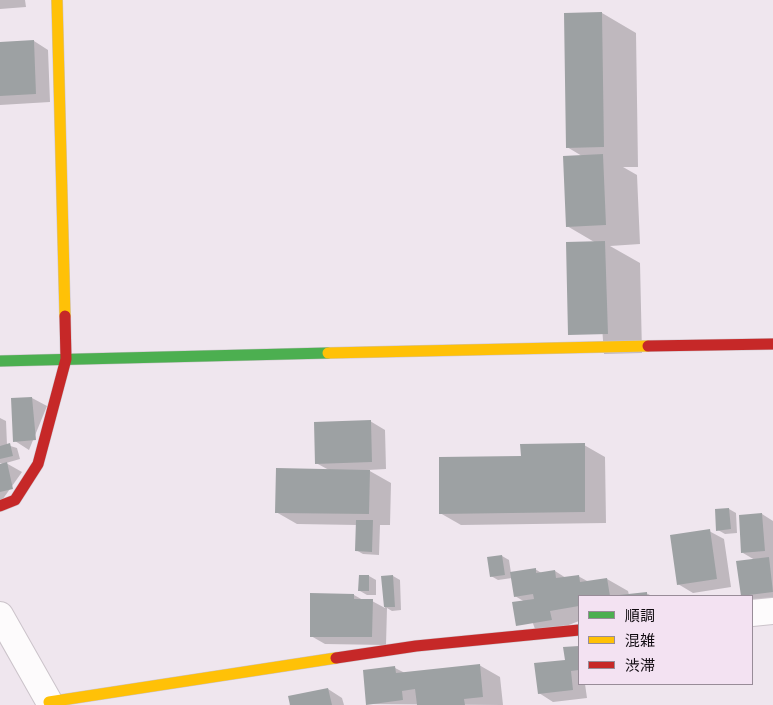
<!DOCTYPE html>
<html>
<head>
<meta charset="utf-8">
<style>
	body { margin:0 }
	#map { position:relative; width:773px; height:705px; overflow:hidden; background:#efe6ee; font-family:"Archivo Narrow","Noto Sans JP",sans-serif }
	canvas { display:block }
	.legend { position:absolute; left:578px; top:595px; width:175px; height:90px; box-sizing:border-box; background:#f3e2f2; border:1px solid #988c98; margin:0; padding:6px 9px; list-style:none; font-size:15px; color:#100b10 }
	.legend li { display:flex; align-items:center; gap:10px; height:25px }
	.legend b { width:25px; border:1px solid #988c98 }
</style>
</head>
<body>
<div id="map">
<canvas width="773" height="705"></canvas>
<ul class="legend">
<li><b style="height:6px;background:#4caf50"></b>順調</li>
<li><b style="height:6px;background:#ffc107"></b>混雑</li>
<li><b style="height:6px;background:#c62828"></b>渋滞</li>
</ul>
</div>
<script>
const g = document.querySelector('canvas').getContext('2d');
g.lineJoin = 'round';
function fill(path, color) { g.fillStyle = color; g.fill(path, 'evenodd'); }
function trace(path, color, width, dash) { g.strokeStyle = color; g.lineWidth = width; g.lineCap = dash ? 'butt' : 'round'; g.setLineDash(dash || []); g.stroke(path); }
fill(new Path2D(`
	M0,0h25l1,7 -26,2z
	M602,13l34,20 2,134h-15l14,8 3,69 -30,2 30,17 2,90 -38,1 -8,-111 -29,-17 15,-70 -15,-9z
	M34,41l14,9 2,52 -50,3v-62z
	M32,398l15,8 -18,44 -14,-9 -3,-41z
	M0,418l6,3 1,24 10,3 3,11 -14,4 16,9 -22,31v-38l3,-1 -3,-1z
	M370,421l15,9 1,39 -18,1 23,13 -1,42h-10l-1,30 -16,-1 -7,-4 1,-25 -60,-1 -21,-12 53,-42 -13,-7z
	M584,445l21,12 1,66 -145,2 -21,-12 82,-56z
	M729,509l7,4 1,20 -12,1 -7,-4z
	M762,514l11,7v81l-21,-1v-5l-10,-1 13,-35 -12,-7z
	M709,531l15,8 7,48 -38,6 -15,-9z
	M502,556l7,4 2,13 24,-4 8,5 12,-3 11,7 12,-2 11,6 18,-3 21,12 1,4 17,-2 6,3h-73v25l-41,16 -13,-35 -10,-6 -3,-18 -14,2 -7,-4z
	M369,576l7,4v15h-9l-7,-4z
	M393,576l7,4 1,30 -9,1 -5,-3 -1,37 -61,-1 -14,-8 43,-41 9,5 9,1 13,7 -2,-31z
	M579,647v37h6l2,14 -34,4 -14,-9 27,-32 -1,-12z
	M479,665l21,12 3,28 -135,-1 27,-36 10,5z
	M328,689l14,9 2,7h-55z`), '#0003');
fill(new Path2D(`
	M602,12l2,135 -38,1 -2,-135z
	M34,40l2,54 -36,2v-54z
	M603,154l3,71 -40,2 -3,-71z
	M605,241l3,93 -40,1 -2,-93z
	M32,397l4,43 -23,2 -2,-44z
	M371,420l1,42 -57,2 -1,-42z
	M10,443l3,13 -13,3v-13z
	M585,443v69l-146,2v-57l82,-1 -1,-12z
	M7,462l6,27 -13,3v-28z
	M276,468l94,2 -1,44 -94,-1z
	M729,508l2,21 -15,2 -1,-22z
	M762,513l3,38 -24,2 -2,-38z
	M356,520h17l-1,32 -17,-1z
	M710,529l7,50 -40,6 -7,-50z
	M502,555l3,20 -15,2 -3,-20z
	M769,557l4,35 -32,4 -5,-35z
	M536,568v5l19,-3 1,8 23,-3 1,7 27,-4 3,18h-31v10l-29,5 2,9 -36,6 -4,-24 22,-3 -1,-5 -19,3 -4,-25z
	M359,575h10v16h-11z
	M393,575l2,32h-11l-3,-31z
	M647,592v4h-28v-1z
	M310,593l44,1v5h19l-1,38h-62z
	M579,646v24l-8,1 2,19 -35,4 -4,-31 31,-3 -2,-13z
	M480,664l3,33 -19,2 1,6h-48l-2,-16 -13,2 1,9 -37,5 -3,-35 32,-4 1,7z
	M328,688l4,17h-42l-2,-9z`), '#9da1a3');
const street = new Path2D(`
	M752,613l21,-2
	M0,615l51,90`);
const fast = new Path2D(`
	M0,361l328,-8`);
const slow = new Path2D(`
	M57,0l8,316
	M328,353l320,-7
	M49,702l287,-44`);
const jam = new Path2D(`
	M648,346l125,-2
	M0,506l15,-6 23,-36 28,-105 -1,-43
	M336,658l80,-12 163,-16`);
trace(street, '#cbc3ca', 28);
trace(fast, '#cbc3ca', 12);
trace(slow, '#cbc3ca', 12);
trace(jam, '#cbc3ca', 12);
trace(street, '#fdfbfc', 26);
trace(fast, '#4caf50', 11);
trace(slow, '#ffc107', 11);
trace(jam, '#c62828', 11);
</script>
</body>
</html>
